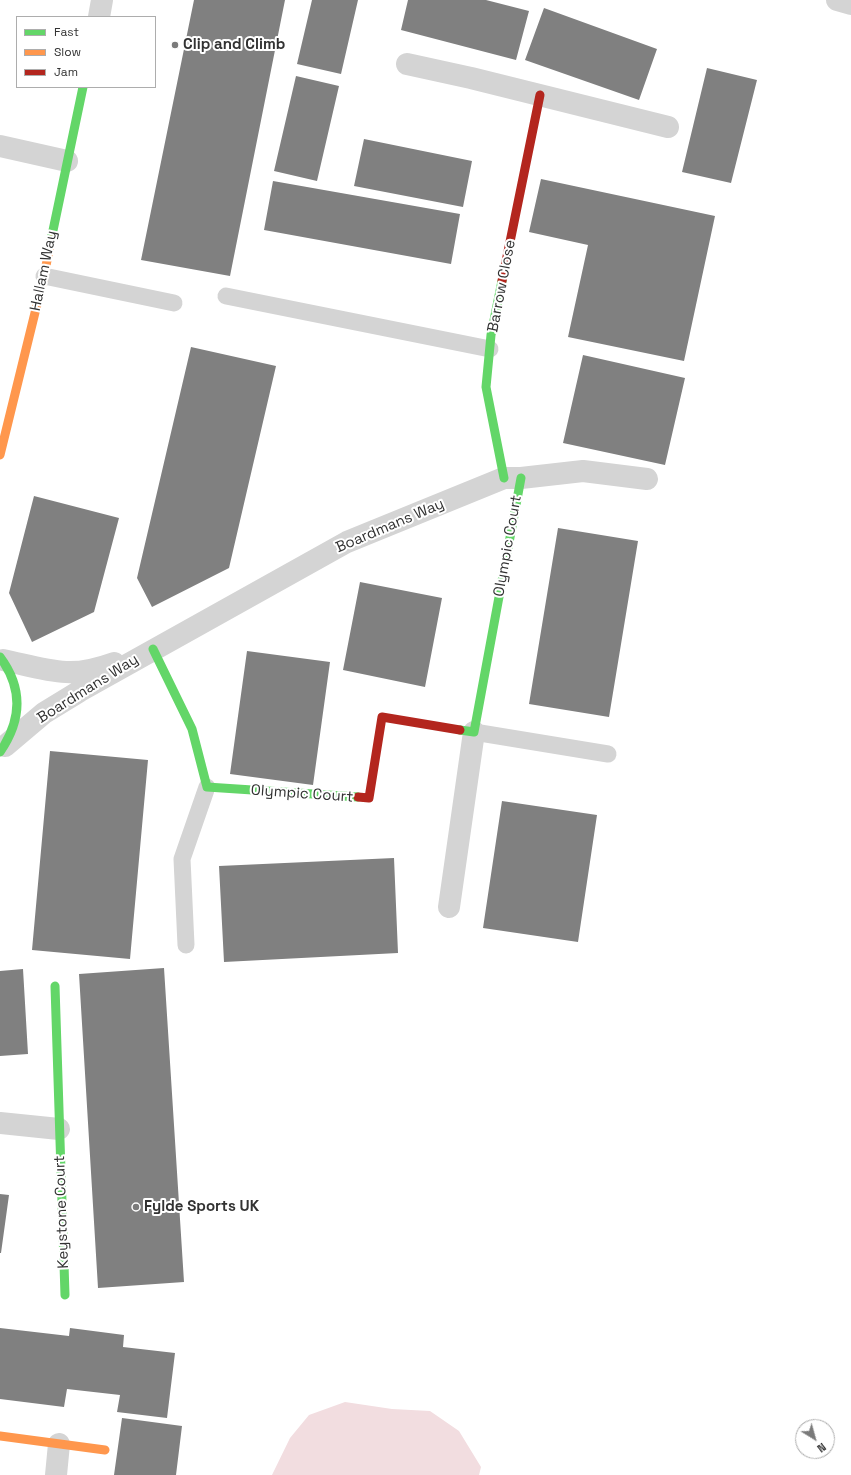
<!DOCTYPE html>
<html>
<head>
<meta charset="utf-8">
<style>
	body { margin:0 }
	#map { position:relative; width:851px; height:1475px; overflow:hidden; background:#fff; font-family:"Space Grotesk",sans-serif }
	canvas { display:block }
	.legend { position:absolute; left:16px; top:16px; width:140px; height:72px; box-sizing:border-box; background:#fff; border:1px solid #adadad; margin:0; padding:5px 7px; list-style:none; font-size:12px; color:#323232 }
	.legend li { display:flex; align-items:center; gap:8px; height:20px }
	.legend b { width:20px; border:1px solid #adadad }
	.north { position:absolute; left:795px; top:1419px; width:40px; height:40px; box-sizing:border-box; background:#fff; border:1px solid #adadad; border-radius:50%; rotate:143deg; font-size:11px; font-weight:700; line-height:16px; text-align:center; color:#323232 }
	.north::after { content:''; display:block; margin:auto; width:14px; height:18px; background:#7a7a7a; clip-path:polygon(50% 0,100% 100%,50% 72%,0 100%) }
</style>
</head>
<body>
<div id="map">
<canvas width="851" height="1475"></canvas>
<ul class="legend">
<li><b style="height:5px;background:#63d668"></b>Fast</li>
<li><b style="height:5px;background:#ff974d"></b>Slow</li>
<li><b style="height:5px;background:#b3261e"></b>Jam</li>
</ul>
<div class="north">N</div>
</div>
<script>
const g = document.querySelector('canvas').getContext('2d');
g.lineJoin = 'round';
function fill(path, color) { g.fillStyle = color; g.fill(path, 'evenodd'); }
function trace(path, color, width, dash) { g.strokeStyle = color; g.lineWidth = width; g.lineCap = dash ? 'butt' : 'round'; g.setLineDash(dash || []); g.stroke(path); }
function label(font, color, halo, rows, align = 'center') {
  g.font = font + ' "Space Grotesk",sans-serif'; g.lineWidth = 4; g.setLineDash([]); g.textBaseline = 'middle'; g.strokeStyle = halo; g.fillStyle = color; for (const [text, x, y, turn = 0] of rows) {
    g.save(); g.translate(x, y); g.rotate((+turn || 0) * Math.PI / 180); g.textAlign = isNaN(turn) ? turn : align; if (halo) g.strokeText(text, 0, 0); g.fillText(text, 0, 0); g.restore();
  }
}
fill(new Path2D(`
	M345,1402l47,7 38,2 29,20 22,36 -2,8h-207l18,-37 19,-23z`), '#f2dde0');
fill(new Path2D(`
	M194,0h91l-55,276 -89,-16z
	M312,0h46l-17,74 -44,-10z
	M408,0h78l43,11 -13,49 -115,-30z
	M544,8l113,41 -18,51 -114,-40z
	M707,68l50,12 -26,103 -49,-11z
	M296,76l43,10 -22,95 -43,-10z
	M364,139l108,22 -9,46 -109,-21z
	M541,179l174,37 -31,145 -116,-24 20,-92 -59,-13z
	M273,181l187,33 -9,50 -187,-34z
	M191,347l85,19 -47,202 -77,39 -15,-29z
	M583,355l102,23 -20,87 -102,-22z
	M34,496l85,22 -25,94 -62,30 -23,-49z
	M558,528l80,13 -29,176 -80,-13z
	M360,582l82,16 -17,89 -82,-17z
	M247,651l83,11 -17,123 -83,-11z
	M50,751l98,9 -18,199 -98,-9z
	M502,801l95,14 -19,127 -95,-14z
	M394,858l4,95 -174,9 -5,-96z
	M164,968l20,314 -86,6 -19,-314z
	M23,969l5,85 -28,2v-85z
	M0,1194l9,1 -8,58h-1z
	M0,1328l69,8 1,-8 54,7 -1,12 52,6 -8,65 -50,-6 3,-17 -53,-6 -3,18 -64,-8z
	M122,1418l60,8 -6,49h-62z`), '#808080');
trace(new Path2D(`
	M44,276l130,27
	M226,296l264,53
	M474,732l134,22
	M186,945l-4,-86 25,-72`), '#d4d4d4', 17);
trace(new Path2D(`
	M837,0l14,4
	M99,17l3,-17
	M407,64l64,14 197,49
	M0,146l67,15
	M3,660c20,4 42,11 63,12 16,1 34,-4 48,-9
	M5,746l39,-33 36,-22 267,-149 157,-64h17l62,-7 64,8
	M449,907l25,-175
	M0,1123l59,6
	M56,1475l3,-31`), '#d4d4d4', 22);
trace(new Path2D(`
	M51,240l32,-153
	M502,281l-11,54 -5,52 18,91
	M153,649l39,80 15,58 151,10
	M0,657c23,31 22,63 0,95
	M460,730l14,2 47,-254
	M55,986l10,309`), '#63d668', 9);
trace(new Path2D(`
	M0,455l44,-179 7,-36
	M0,1436l105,14`), '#ff974d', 9);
trace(new Path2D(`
	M502,281l38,-186
	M358,797l11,1 13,-81 78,13`), '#b3261e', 9);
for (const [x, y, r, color] of [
	[175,45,4,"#7a7a7a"],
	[136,1207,4,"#7a7a7a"]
]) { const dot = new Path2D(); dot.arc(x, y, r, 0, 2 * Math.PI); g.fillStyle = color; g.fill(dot); trace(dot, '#fff', 1.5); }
label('bold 15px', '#323232', '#fff', [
	["Clip and Climb",183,45],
	["Fylde Sports UK",144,1207]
], 'left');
label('15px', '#323232', '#fff', [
	["Hallam Way",44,271,-78],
	["Barrow Close",502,286,-79],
	["Boardmans Way",390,526,-23],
	["Olympic Court",508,546,-80],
	["Boardmans Way",88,689,-32],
	["Olympic Court",302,794,4],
	["Keystone Court",62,1212,-92]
]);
</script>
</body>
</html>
